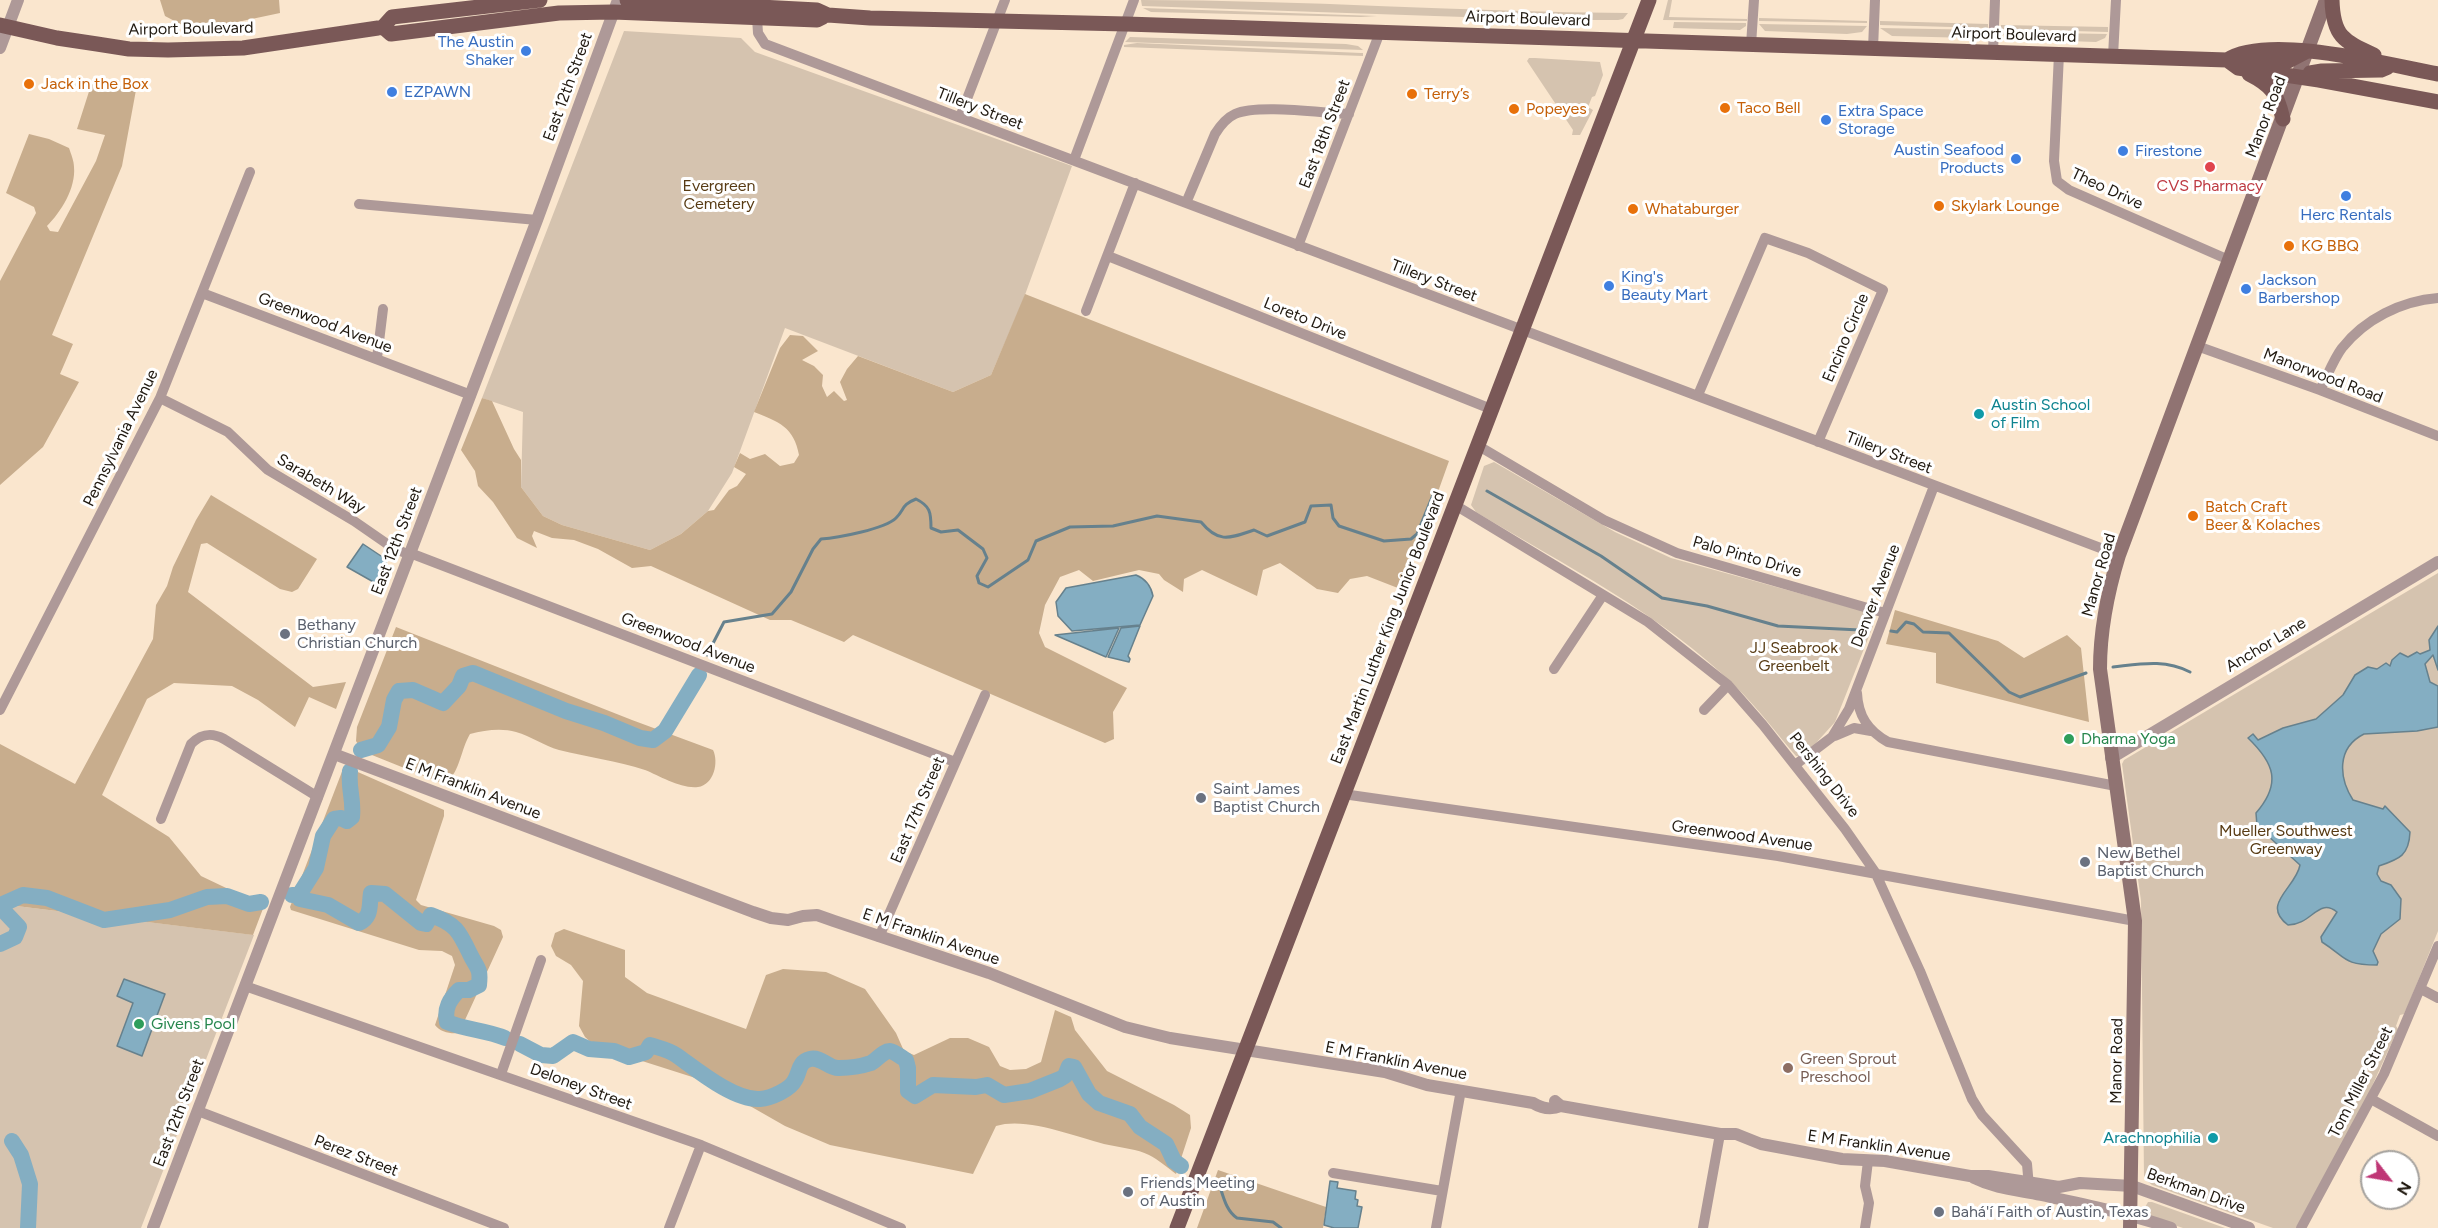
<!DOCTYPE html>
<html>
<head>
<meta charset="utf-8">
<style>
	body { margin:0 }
	#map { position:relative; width:2438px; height:1228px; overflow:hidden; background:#fae6ce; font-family:Figtree,sans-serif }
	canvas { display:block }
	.north { position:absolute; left:2360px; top:1150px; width:60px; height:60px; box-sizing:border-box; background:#fff; border:2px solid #a6a39f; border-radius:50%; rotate:121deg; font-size:16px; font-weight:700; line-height:24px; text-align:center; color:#201910 }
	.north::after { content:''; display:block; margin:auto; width:21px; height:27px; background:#bf3776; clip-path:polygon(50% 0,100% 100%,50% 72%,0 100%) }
</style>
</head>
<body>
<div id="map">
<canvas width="2438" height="1228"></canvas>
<div class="north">N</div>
</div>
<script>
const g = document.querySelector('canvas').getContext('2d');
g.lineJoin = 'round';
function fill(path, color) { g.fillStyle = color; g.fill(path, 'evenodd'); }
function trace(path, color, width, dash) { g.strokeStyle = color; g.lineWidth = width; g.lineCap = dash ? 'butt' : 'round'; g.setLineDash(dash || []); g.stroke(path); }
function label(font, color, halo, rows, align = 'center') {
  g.font = font + ' Figtree,sans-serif'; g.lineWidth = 6; g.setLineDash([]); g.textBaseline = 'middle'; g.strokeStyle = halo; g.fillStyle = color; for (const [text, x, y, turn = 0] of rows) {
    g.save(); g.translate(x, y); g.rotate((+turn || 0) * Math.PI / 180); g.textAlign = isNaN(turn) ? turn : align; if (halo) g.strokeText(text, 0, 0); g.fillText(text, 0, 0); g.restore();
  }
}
fill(new Path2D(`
	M1141,0c162,0 324,12 487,13l-5,6 -5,1h-66l-410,-14z
	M1668,0h4l-3,17 78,2v2l-84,-1z
	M1143,8l234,8 -16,1 -210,-5z
	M1759,18l108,3v2l-108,-2z
	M1880,21l108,3v4l-108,-3z
	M1674,22l72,1v3l-6,4 -67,-2z
	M1759,24l108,2 -5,6 -15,2 -82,-3z
	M2001,25l107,2v5l-107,-3z
	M1880,28l107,2 -5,6 -11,2 -79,-2z
	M624,31l117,7 14,14 317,114 -50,137 -31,72 -38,17 -168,-64 -53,145 -24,38 -27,23 -31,16 -88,-25 -19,-9 -22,-29 2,-75 -41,-14z
	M2000,32l107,2 -2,4 -9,4 -88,-3z
	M1130,37l216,7 12,2 5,4 -238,-8z
	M1137,43l224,10h2v3l-239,-9v-2z
	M1535,58l65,4 3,13 -8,21 -3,1 -4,10 5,3 -13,25h-8l1,-5 -46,-69 2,-3z
	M1494,462l121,70 56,26 196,54 5,3 1,11 -38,96 -19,21 -17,13h-3c-20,-23 -38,-48 -60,-69 -74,-73 -172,-122 -260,-175l-5,-7 13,-39z
	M2438,573v358l-31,77 -3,6 -4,1 -4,11 2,3 -31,68 -71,131h-23l-121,-43 -6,-5 -2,-4 -3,-275 -19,-137 2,-4z
	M0,904l254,31 -113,293h-141z
	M2148,1202h4l73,26h-42l-36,-12 -3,-7z`), '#d5c3af');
fill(new Path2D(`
	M160,0h119l1,13 -52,11 -44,2 -19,-10z
	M93,79l43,11 -14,76 -70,169 21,9 -13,30 19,8 -36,65 -43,38v-204l36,-68 -2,-6 -28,-14 23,-59 20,5 20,9c2,6 5,13 5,19 2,21 -13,45 -27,59l3,5 8,1 38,-71 9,-26 -28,-6z
	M1025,294l424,167 -46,129 -36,-14 -17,3 -12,14 -21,-4 -37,-26 -17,7 -6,26 -55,-26 -18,9 -1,13 -19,-12 -5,-6 -20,-4 -46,11 -14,-11 -19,7 -15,28 -6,28 6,14 82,41 -14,24 1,27 -9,4 -252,-108 -9,7 -53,-22h-21l-119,-54 -19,2 -34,-19 -24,-9 -22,-2 -18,-7 -2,5 5,12 -20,-10 -24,-36 -15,-16 -3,-15 -14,-21 21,-52 10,3 22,48 7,11v27l22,29 19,9 88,25 31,-16 27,-23 6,-1 15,-20 8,-4 9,-12 -12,-7 6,-14 10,6 15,-5 15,12 14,-3 5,-8c-5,-28 -20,-33 -45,-43l26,-64 10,-13 13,1 15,15 -16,9 12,6 9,9 -1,11 5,11 7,-6 10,10 3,-1 -7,-18 7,-13 11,-13 95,36 38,-17z
	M211,495l106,64 -19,30 -6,3 -12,-3 -73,-46 -6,1 -13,48 125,95 33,-5 -10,27 -27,-12 -14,30 -37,-27 -26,-14 -58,-3 -27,16 -45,96 67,42 32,39 63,30 -11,29 -253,-31v-160l75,40 78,-145 3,-34 11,-19 6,-19 23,-47z
	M1895,610l103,31 26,17 43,-23 14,13 8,74 -153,-39v-30l-50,-9z
	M396,627l236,93 81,30c6,12 1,35 -15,37 -17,2 -38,-11 -53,-17 -28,-9 -58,-13 -86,-20 -15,-4 -28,-14 -43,-18 -14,-4 -31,-2 -46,2 -9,15 -10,37 -23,48h-8l-77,-31 -6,-10 1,-14z
	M343,769h8l93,41v6l-28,84 5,5 73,21 7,4 2,7 -44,96c-9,1 -19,-1 -24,-8l20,-60 -3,-9 -10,-5 -23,-1 -128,-40 -1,-3z
	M564,929l61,21v27l22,16 99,36 20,-54 17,-6 43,3 39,17 31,44 8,18 10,4 36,-17h18l21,9 11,19 10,4 16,-1 15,-7 14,-52 16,7 4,13 32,41 67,34 16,10 1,13 -15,46c-8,-6 -17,-14 -27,-19 -12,-6 -26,-7 -40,-10 -31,-7 -82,-29 -113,-19l-23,48 -143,-29 -45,-19 -77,-44 -113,-36 -10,-9 -6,-11 4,-45 -12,-16 -15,-9 -5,-10 4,-13z
	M1218,1170l108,37 -3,21h-126z`), '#c8ad8d');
const water = new Path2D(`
	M363,544l24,16 -10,24 -30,-17z
	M1136,575c10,4 15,11 17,21l-13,29 -68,6 -14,-15 -2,-14 10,-14z
	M1140,626l-12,30 2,3 -1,3 -21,-5 13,-29z
	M2438,626v44l-5,-15 -8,9 5,18 8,4v41l-21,4 -53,3c-28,14 -25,44 -11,66l30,9 2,-3 25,26c-1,24 -11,27 -31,34l-2,8 4,7 10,4 10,14 -1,20 -19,15 -8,17 5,11 -1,3c-34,0 -30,-7 -55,-23l-1,-5 16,-25c-19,-15 -25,13 -49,13 -28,-21 8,-37 12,-60l-43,-39 -1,-13c26,-30 18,-50 -8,-75l5,-4 5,6 25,-12 33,-9 27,-24 12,-20 13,-8 9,2 9,-6 4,3 2,-6 8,-7 8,4 9,-5 3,2 10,-4 -1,-10z
	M1119,628l-13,29 -51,-22z
	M124,979l41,15 -23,62 -25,-10 16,-43 -16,-7z
	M1330,1181l8,1 -1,6 19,3 -1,8 3,1 -1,6 5,1 -4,21h-24l-10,-3z`);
fill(water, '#84aec2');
trace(water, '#66818d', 1.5);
trace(new Path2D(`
	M1487,491l114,65 61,42 45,8 71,20 82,4
	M1891,631l6,1 9,-10 8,2 9,8 26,1 60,59 11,5 66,-24
	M707,655l17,-33 48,-8 19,-22 22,-43 8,-10c16,-1 64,-10 75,-21 9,-9 5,-13 20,-19 14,7 15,13 15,29l10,4 17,-2 25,19 4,9 -10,18 2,7 9,4 40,-27 8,-19 34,-14 43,-1 44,-10 44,6c18,22 29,16 53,8l13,6 38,-14 6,-16 20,-1 2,13 6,8 45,15 27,-2 6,-5 18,-44
	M2113,667c28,-3 51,-8 77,5
	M1218,1181c5,13 7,29 19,37l36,4 8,6`), '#66818d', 3);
trace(new Path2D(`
	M361,750l17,-5 11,-18 5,-27 5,-9 14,-1 30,13 16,-17 4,-10 10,-3 93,38 38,12 36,15 13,2 12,-9 34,-56
	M292,895h7l17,-27 7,-32 11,-17 7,-1 6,3 5,-4c2,-18 -4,-28 -2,-46
	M299,895l1,4 28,6 31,18c13,-6 10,-17 12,-30l14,1 36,29 5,1 5,-9c25,9 28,16 39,39 7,15 11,13 9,31l-10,5h-10c-9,9 -15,18 -12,32 19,8 39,8 58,16
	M0,944l15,-7 4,-10 -18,-19 2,-4 20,-9 24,3 57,22 66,-10 37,-13 20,-1 22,8 12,-2
	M520,1044l21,11 12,1 20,-14 16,7 25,2 15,6 17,-5 4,-7c9,3 19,5 26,10 20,14 58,46 84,44 11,-1 30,-9 35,-19 5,-8 3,-18 15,-21 11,-3 19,10 29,9 9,0 23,-2 32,-5 6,-3 12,-12 19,-12 5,1 11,6 16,9l2,8v23l7,5 18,-11 43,2 11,-2 17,10 26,-4 30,-12 5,-3 4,-10 5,1 15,27 10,9 31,11 10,13 26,17 8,17 7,5
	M12,1141l9,14 9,29 -2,44`), '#84aec2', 16);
trace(new Path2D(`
	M757,18l1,15 7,11 1354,511
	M1751,45l3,-45
	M1873,49l2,-49
	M1993,52l2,-52
	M2059,54l-5,107 3,20 12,9 160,70
	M2113,56l3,-56
	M960,117l45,-117
	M1074,160l60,-160
	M1186,203l29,-69c5,-8 11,-16 20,-20 23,-10 86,-1 114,0
	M359,204l178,16
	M1298,246l82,-214
	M1108,256l383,153
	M202,293l269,102
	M1086,311l49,-128
	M2197,346l123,44 118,46
	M377,358l6,-49
	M2320,390c7,-13 13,-30 22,-42 23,-29 59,-47 96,-50
	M1698,395l67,-157 43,15 75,37 -65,152
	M160,398l68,34 40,38 86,51 39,27 17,7
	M1477,445l127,75 73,33 208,60
	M1455,505l193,117 80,63 35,40 82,104 30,43 45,99 52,128 10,16 45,49 2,23
	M410,553l545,209
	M1554,669l49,-74
	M1857,693c1,23 11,38 31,49l228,44
	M0,710l160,-312 90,-226
	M1704,710l24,-25
	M1835,736l19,-8 17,3
	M1795,765l37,-28 17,-28 85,-223
	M1343,794l435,62 357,65
	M161,819l30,-75c10,-10 20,-12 33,-5l94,58
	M879,937l106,-242
	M245,986l456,159 200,83
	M2421,989l17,9
	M501,1074l40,-114
	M2371,1099l67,37
	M198,1111l306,117
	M1333,1173l109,18
	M669,1228l32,-83
	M1436,1228l25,-138
	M1703,1228l17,-94
	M1865,1228l4,-25 -4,-17 3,-25
	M2301,1228l83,-154 54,-128`), '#ae9998', 10);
trace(new Path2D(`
	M0,48l18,-48
	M334,754l419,158 18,6 17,2 15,-4 14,-1 17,6 155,52 136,54 45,11 215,34 42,13 106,18c10,6 18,7 28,3
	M2111,758l327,-196
	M1555,1101l6,5 159,28h16l25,10 81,15 43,2 85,15h18l71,11 21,-4 52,3 117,42
	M1974,1178c22,11 43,12 67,17 44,10 87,18 130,33
	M153,1228l384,-1008 81,-220`), '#ae9998', 12);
trace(new Path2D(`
	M2130,1228l5,-307 -35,-252c0,-40 7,-75 19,-114l207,-555`), '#907372', 14);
trace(new Path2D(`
	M627,0l190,10 11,5 42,3 256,6 1101,36 11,8 81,12 119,22
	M2332,0c1,36 11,41 42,55
	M0,25l57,13 40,6 32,5 39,1 75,-2 135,-20 5,-1 9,-10 148,-17
	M383,27l8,7 168,-21 54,-1 204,8 6,-3
	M2227,60c41,-27 162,5 211,14
	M2246,65l42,-4 19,-10
	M2310,73l12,-2 59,-1 7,-3
	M2249,74c24,12 28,20 34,45
	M1177,1228l472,-1228`), '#7a5857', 15);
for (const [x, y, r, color] of [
	[526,51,6,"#3f7fe0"],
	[29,84,6,"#e8710a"],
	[392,92,6,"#3f7fe0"],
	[1412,94,6,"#e8710a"],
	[1725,108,6,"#e8710a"],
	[1514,109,6,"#e8710a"],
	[1826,120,6,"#3f7fe0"],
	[2123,151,6,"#3f7fe0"],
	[2016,159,6,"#3f7fe0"],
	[2210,167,6,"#e0444e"],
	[2346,196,6,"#3f7fe0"],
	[1939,206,6,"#e8710a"],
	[1633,209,6,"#e8710a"],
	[2289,246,6,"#e8710a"],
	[1609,286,6,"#3f7fe0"],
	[2246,289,6,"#3f7fe0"],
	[1979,414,6,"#0f9aa8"],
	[2193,516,6,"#e8710a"],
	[285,634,6,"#6b7280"],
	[2069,739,6,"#2e9e5b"],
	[1201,798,6,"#6b7280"],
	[2085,862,6,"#6b7280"],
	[139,1024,6,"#2e9e5b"],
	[1788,1068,6,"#8d6e63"],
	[2213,1138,6,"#0f9aa8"],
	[1128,1192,6,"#6b7280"],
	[1939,1212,6,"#6b7280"]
]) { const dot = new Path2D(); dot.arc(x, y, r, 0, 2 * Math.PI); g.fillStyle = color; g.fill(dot); trace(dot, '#fff', 2); }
label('16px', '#201910', '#fff', [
	["Airport Boulevard",1528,19,2],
	["Airport Boulevard",191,29,-1],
	["Airport Boulevard",2014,35,2],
	["East 12th Street",568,87,-70],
	["Tillery Street",980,109,21],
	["Manor Road",2266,117,-69],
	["East 18th Street",1325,134,-69],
	["Theo Drive",2107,189,25],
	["Tillery Street",1434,281,21],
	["Loreto Drive",1305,319,22],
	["Greenwood Avenue",325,323,21],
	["Encino Circle",1846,338,-67],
	["Manorwood Road",2323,376,21],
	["Pennsylvania Avenue",121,438,-64],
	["Tillery Street",1889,453,21],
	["Sarabeth Way",321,484,31],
	["East 12th Street",397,541,-69],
	["Palo Pinto Drive",1747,557,16],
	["Manor Road",2099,575,-74],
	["Denver Avenue",1876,596,-69],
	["East Martin Luther King Junior Boulevard",1388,628,-69],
	["Greenwood Avenue",688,643,21],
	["Anchor Lane",2266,645,-31],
	["Pershing Drive",1824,775,52],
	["E M Franklin Avenue",473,789,21],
	["East 17th Street",918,810,-67],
	["Greenwood Avenue",1742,836,8],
	["E M Franklin Avenue",931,937,19],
	["E M Franklin Avenue",1396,1061,11],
	["Manor Road",2117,1061,-89],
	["Tom Miller Street",2361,1082,-63],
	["Deloney Street",581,1087,20],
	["East 12th Street",179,1113,-69],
	["E M Franklin Avenue",1879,1146,8],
	["Perez Street",356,1156,21],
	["Berkman Drive",2196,1191,20]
]);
label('16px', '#366cbe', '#fff', [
	["The Austin",514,42,"right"],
	["Shaker",514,60,"right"],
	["EZPAWN",404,92],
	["Extra Space",1838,111],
	["Storage",1838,129],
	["Austin Seafood",2004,150,"right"],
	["Products",2004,168,"right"],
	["Firestone",2135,151],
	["Herc Rentals",2346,215,"center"],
	["King's",1621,277],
	["Beauty Mart",1621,295],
	["Jackson",2258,280],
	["Barbershop",2258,298]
], 'left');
label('16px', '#c56008', '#fff', [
	["Jack in the Box",41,84],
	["Terry’s",1424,94],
	["Taco Bell",1737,108],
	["Popeyes",1526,109],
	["Skylark Lounge",1951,206],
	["Whataburger",1645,209],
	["KG BBQ",2301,246],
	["Batch Craft",2205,507],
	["Beer & Kolaches",2205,525]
], 'left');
label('16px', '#583b14', '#fff', [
	["Evergreen",719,186],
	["Cemetery",719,204],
	["JJ Seabrook",1794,648],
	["Greenbelt",1794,666],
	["Mueller Southwest",2286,831],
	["Greenway",2286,849]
]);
label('16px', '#be3a42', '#fff', [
	["CVS Pharmacy",2210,186]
]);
label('16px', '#0d838f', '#fff', [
	["Austin School",1991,405],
	["of Film",1991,423],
	["Arachnophilia",2201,1138,"right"]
], 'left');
label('16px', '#5b616d', '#fff', [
	["Bethany",297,625],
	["Christian Church",297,643],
	["Saint James",1213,789],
	["Baptist Church",1213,807],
	["New Bethel",2097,853],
	["Baptist Church",2097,871],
	["Friends Meeting",1140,1183],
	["of Austin",1140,1201],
	["Bahá'í Faith of Austin, Texas",1951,1212]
], 'left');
label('16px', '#27864d', '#fff', [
	["Dharma Yoga",2081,739],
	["Givens Pool",151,1024]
], 'left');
label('16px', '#785e54', '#fff', [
	["Green Sprout",1800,1059],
	["Preschool",1800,1077]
], 'left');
</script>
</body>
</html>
